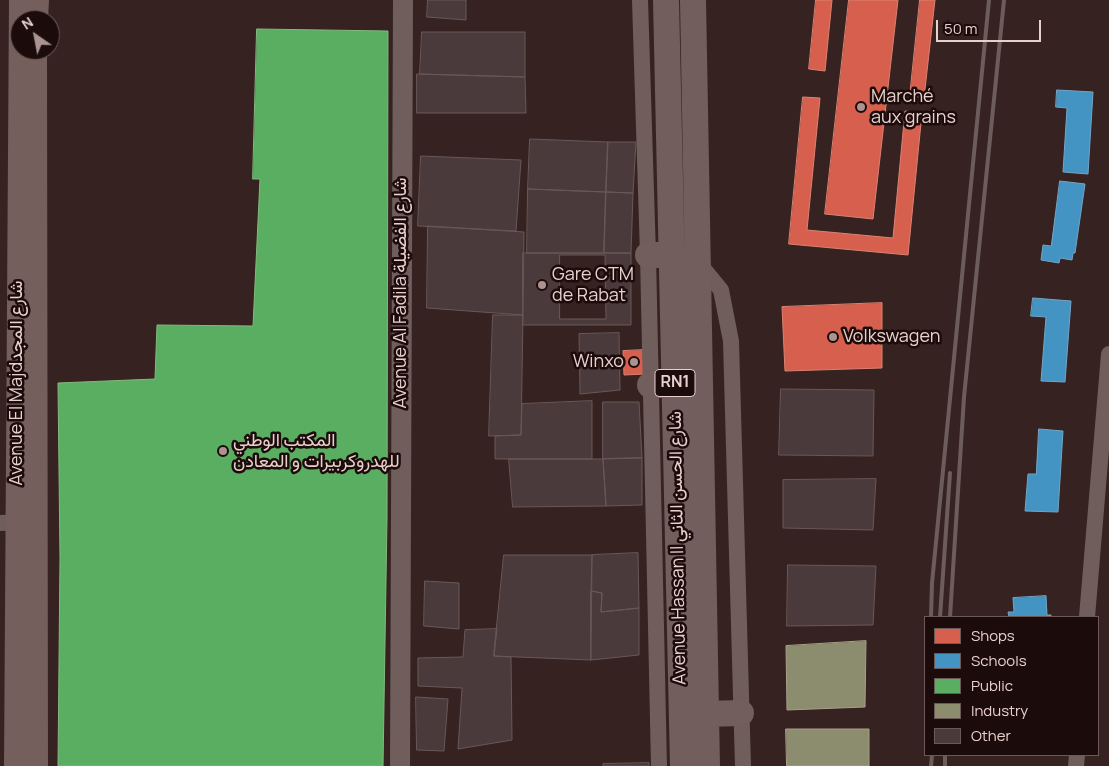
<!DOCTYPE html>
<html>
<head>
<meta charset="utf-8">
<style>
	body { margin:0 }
	#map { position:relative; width:1109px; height:766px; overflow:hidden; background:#362321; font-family:Manrope,sans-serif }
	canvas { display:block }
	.legend { position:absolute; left:924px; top:616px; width:175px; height:140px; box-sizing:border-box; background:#1b0b0a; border:1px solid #6d5a58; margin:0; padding:6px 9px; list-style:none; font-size:15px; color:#e8d0cd }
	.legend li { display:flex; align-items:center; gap:10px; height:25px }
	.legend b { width:25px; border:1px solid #6d5a58 }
	.north { position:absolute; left:10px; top:10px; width:50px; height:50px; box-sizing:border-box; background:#1b0b0a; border:1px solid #6d5a58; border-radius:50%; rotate:327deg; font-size:14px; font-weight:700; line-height:20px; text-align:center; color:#e8d0cd }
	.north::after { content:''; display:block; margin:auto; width:18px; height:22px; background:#aa9391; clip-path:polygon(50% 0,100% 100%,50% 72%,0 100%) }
	.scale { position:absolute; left:936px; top:20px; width:105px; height:22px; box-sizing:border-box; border:2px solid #e8d0cd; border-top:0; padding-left:6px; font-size:15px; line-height:18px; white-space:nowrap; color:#e8d0cd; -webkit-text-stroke:4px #1b0b0a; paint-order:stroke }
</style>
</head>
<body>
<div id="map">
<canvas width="1109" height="766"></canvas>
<ul class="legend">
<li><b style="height:14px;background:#d6604d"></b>Shops</li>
<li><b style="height:14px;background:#4393c3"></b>Schools</li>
<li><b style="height:14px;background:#5aae61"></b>Public</li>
<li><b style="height:14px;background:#8c8c6e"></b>Industry</li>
<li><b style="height:14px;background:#4a3a3b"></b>Other</li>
</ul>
<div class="north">N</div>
<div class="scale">50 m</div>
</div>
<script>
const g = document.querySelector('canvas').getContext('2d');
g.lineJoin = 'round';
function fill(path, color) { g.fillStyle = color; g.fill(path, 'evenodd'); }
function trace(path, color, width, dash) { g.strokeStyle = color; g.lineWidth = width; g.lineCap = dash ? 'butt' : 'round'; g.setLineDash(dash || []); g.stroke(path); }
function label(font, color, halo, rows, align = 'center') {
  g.font = font + ' Manrope,Vazirmatn,sans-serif'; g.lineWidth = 5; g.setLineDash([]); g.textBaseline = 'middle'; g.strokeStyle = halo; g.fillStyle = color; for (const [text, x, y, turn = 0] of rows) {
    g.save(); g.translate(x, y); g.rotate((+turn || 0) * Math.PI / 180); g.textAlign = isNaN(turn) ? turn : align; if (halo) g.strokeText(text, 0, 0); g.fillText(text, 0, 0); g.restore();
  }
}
const shops = new Path2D(`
	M816,0h16l-7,71 -16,-2z
	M849,0h49l-25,219 -48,-5z
	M920,0h15l-11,98 -14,-2z
	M803,97l17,1 -13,132 86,8 12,-127 17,2 -14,142 -119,-11z
	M882,303v65l-97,3 -3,-64z
	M644,350l1,24 -21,1 -1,-24z`);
fill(shops, '#d6604d');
trace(shops, '#db8273', 1);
const schools = new Path2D(`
	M1057,90l36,2 -5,82 -25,-2 4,-64 -11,-1z
	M1060,181l25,3 -10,69h-2l-1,7 -12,-2 -1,5 -18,-3 2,-15 8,1z
	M1033,298l38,3 -6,81 -24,-1 5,-64 -15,-1z
	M1039,429l24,2 -5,81 -33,-1 3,-37h8z
	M1046,596l1,19h4v2h-42l-1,-5h6l-1,-14z`);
fill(schools, '#4393c3');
trace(schools, '#74a5c6', 1);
const public = new Path2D(`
	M257,29l131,2 -1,488 -4,247h-325l2,-208 -2,-175 97,-4 2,-54 96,1 7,-147h-7z`);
fill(public, '#5aae61');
trace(public, '#85b881', 1);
const industry = new Path2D(`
	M866,641l-1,66 -78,3 -1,-64z
	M786,729h83v37h-82z`);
fill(industry, '#8c8c6e');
trace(industry, '#a8a08a', 1);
const building = new Path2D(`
	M428,0h38v20l-39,-3z
	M422,32h103v45l-105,-3z
	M417,74l108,3 1,36h-109z
	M530,139l78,3 -2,50 -78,-3z
	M608,142h28l-3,51 -27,-1z
	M421,156l100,4 -5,71 -98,-5z
	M528,189l78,3 -2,61h-77z
	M606,192l27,1 -2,60h-27z
	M428,226l96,6 -1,83 -96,-7z
	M523,253h108v72h-108zM560,255h45l1,64h-46z
	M493,315h30l-2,120 -32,1z
	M619,333l1,57 -40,4 -1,-60z
	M781,389l93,1 -1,66 -94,-1z
	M592,401v58h-97v-23l26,-1 1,-31z
	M603,402h36l3,56 -39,1z
	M642,458v47l-36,1 -3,-47z
	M509,459h94l3,47 -93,1z
	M876,479l-3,51 -90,-2v-48z
	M638,553l1,55 -38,4 1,-19 -11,-2 1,-36z
	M504,555h88l-1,105 -97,-4z
	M788,565l88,1 -3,59 -86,1z
	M425,581l34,2v46l-35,-3z
	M591,591l11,2 -1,19 38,-4v47l-48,5z
	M497,629l-3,27 17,1 1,83 -54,9 4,-61 -44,-2v-28l45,-1 2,-27z
	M416,697l32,2 -4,52 -27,-1z
	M649,763v3h-46v-2z`);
fill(building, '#4a3a3b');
trace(building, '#695859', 1);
trace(new Path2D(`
	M640,0l8,255 11,511
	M698,262l23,28 10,51 12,425
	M0,523l26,-1
	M1087,617l22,-263
	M1076,766l1,-11`), '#6f5e5c', 16);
trace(new Path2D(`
	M400,766l3,-766`), '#6f5e5c', 20);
trace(new Path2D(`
	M37,20l1,-20
	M36,50l1,716
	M15,766l5,-766`), '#745f5d', 22);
trace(new Path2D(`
	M666,0l17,766
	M693,0l14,766
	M648,255h24
	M650,385h25
	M706,714l35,-1`), '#725e5c', 26);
trace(new Path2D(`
	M931,617l1,-34 57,-583
	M940,617l10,-144
	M950,617l14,-220 40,-397
	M931,766l1,-11
	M945,766v-11`), '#6c5c5b', 4);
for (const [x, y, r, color] of [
	[861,107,5,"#aa9391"],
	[542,285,5,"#aa9391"],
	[833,337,5,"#aa9391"],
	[634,362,5,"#aa9391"],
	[223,451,5,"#aa9391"]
]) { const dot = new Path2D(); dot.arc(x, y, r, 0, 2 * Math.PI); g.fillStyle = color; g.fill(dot); trace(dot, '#1b0b0a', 2); }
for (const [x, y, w] of [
	[675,383,40]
]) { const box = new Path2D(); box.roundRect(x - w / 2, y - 13.5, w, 27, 4); g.fillStyle = '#1b0b0a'; g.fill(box); trace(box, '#e8d0cd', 1); }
label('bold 16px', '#e8d0cd', null, [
	["RN1",675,383]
]);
label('18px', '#e8d0cd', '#1b0b0a', [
	["Marché",871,97],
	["aux grains",871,118],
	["Gare CTM",552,275],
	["de Rabat",552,296],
	["Volkswagen",843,337],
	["Winxo",624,362,"right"],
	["المكتب الوطني",233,441],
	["للهدروكربيرات و المعادن",233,462]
], 'left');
label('18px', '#e8d0cd', '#1b0b0a', [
	["Avenue Al Fadila شارع الفضيلة",401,293,-90],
	["Avenue El Majdشارع المجد",17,383,-90],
	["Avenue Hassan II شارع الحسن الثاني",678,548,-91]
]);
</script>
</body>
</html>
